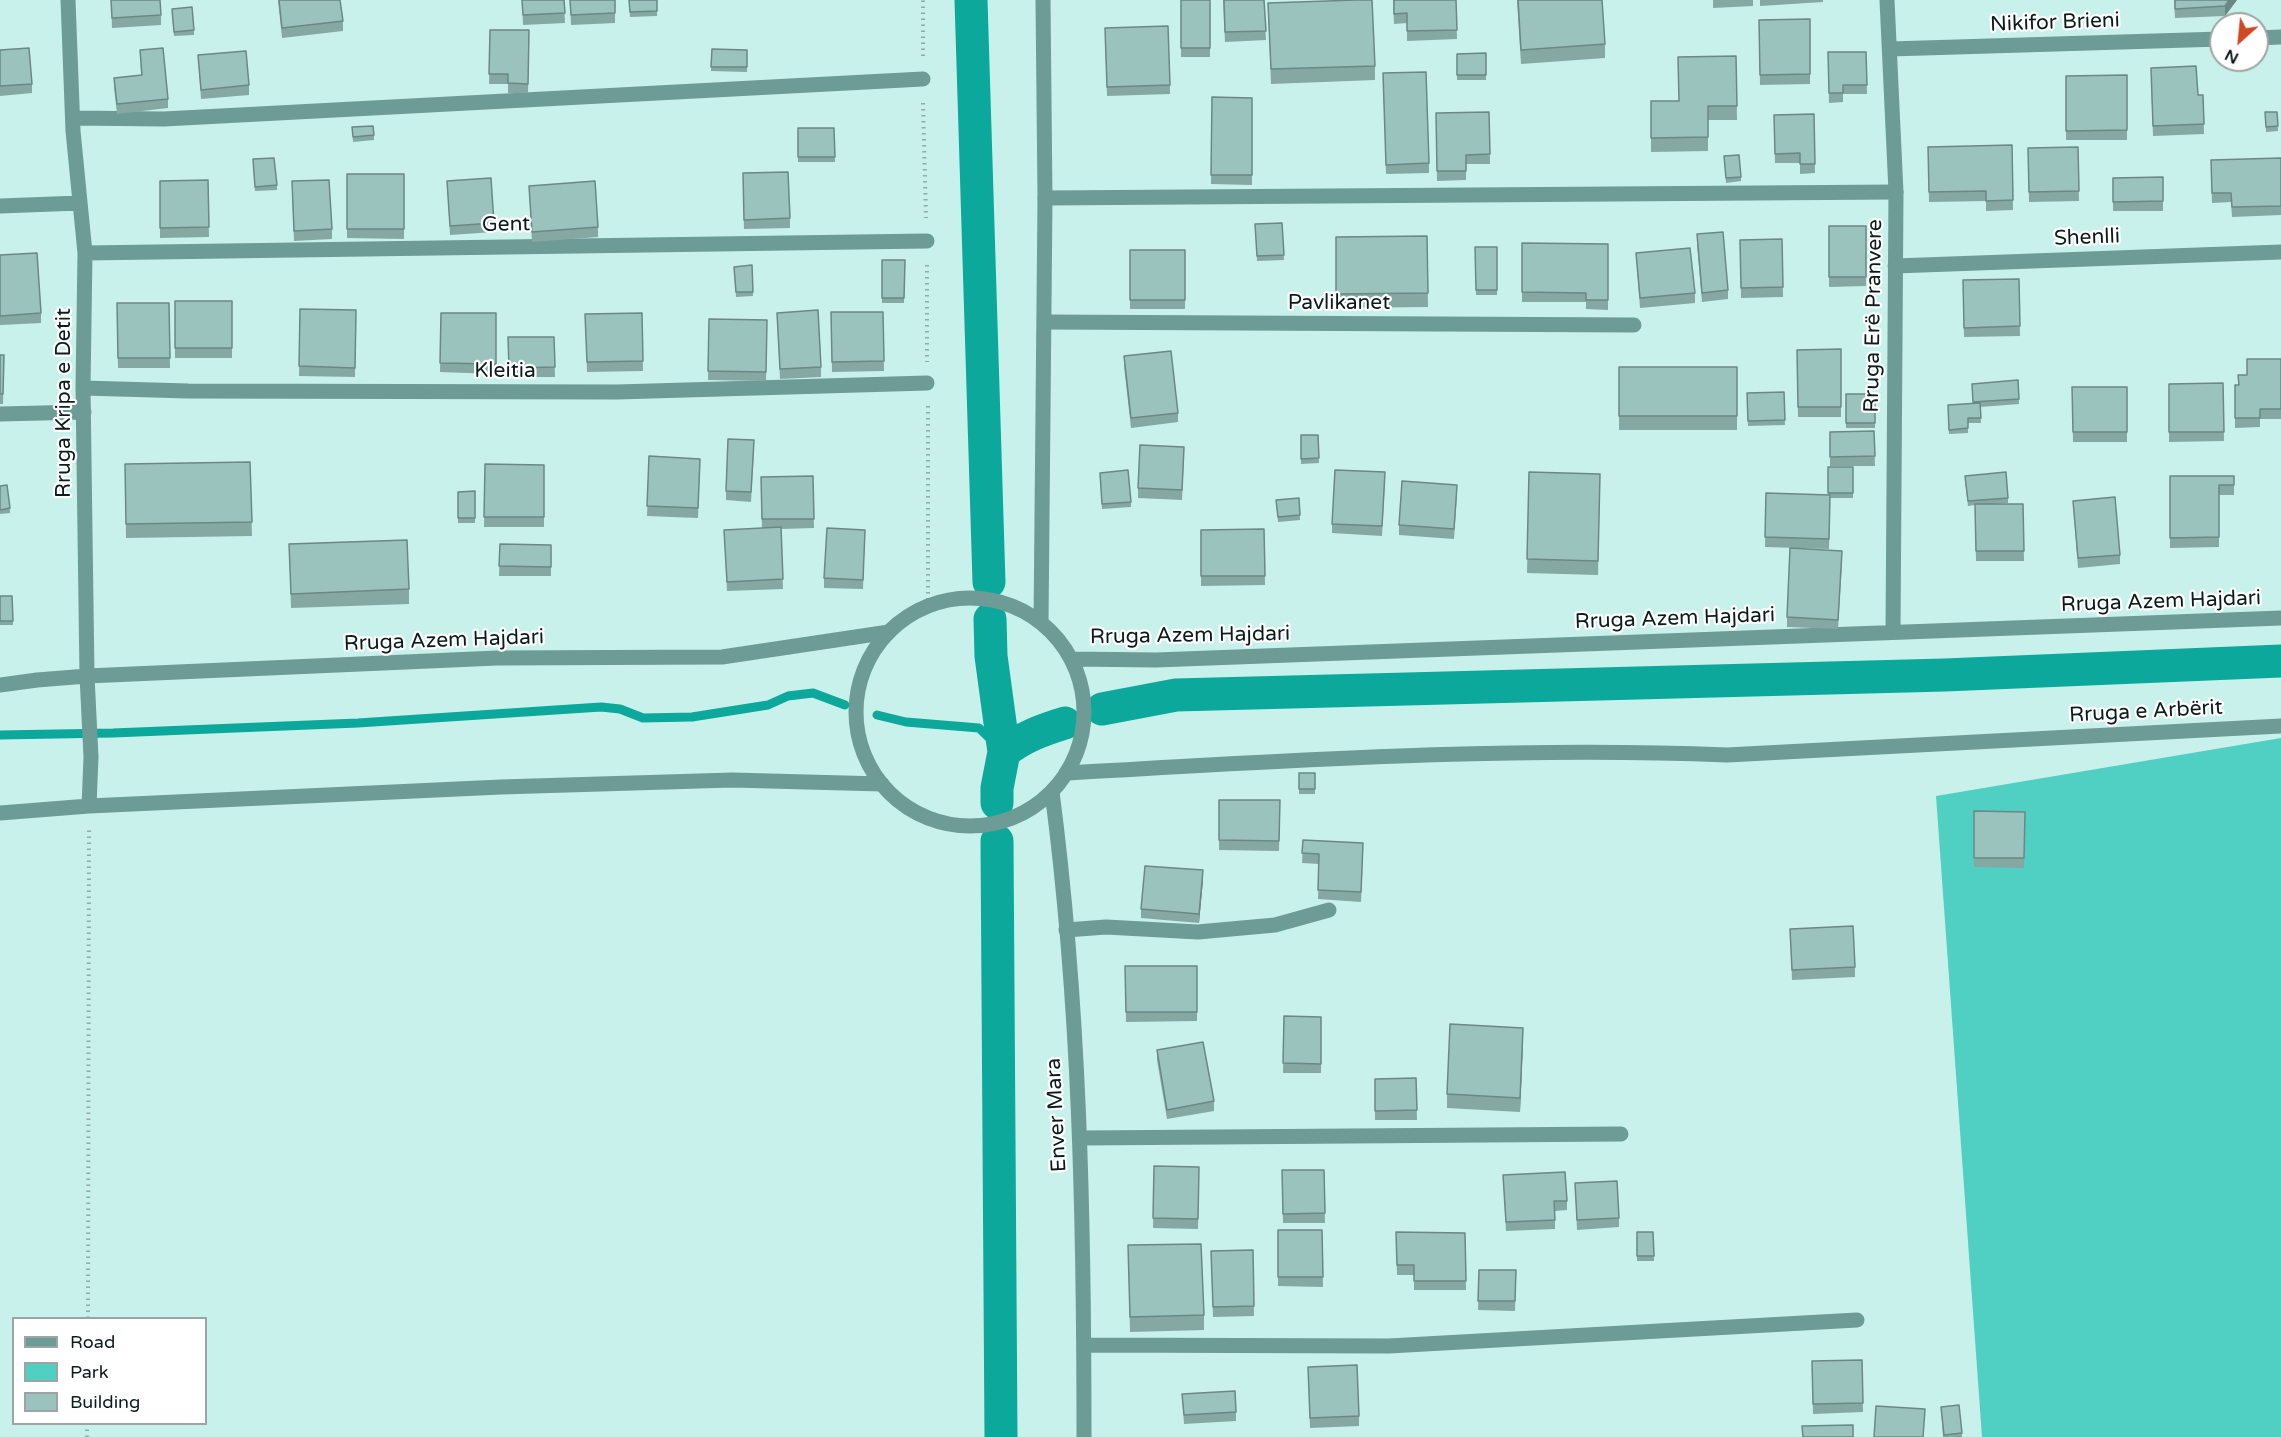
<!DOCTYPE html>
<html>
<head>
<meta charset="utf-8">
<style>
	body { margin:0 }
	#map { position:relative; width:2281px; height:1437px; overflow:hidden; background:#c8f1eb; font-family:"Varela Round",sans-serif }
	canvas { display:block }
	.legend { position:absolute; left:12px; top:1317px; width:195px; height:108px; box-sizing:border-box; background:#fff; border:2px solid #9ea4a3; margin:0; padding:8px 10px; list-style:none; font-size:18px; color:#0c1c1a }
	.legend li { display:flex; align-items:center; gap:12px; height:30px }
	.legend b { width:30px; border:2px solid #9ea4a3 }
	.north { position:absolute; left:2209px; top:12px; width:60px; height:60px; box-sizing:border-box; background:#fff; border:2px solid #9ea4a3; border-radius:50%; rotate:207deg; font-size:16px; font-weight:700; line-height:24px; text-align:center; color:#0c1c1a }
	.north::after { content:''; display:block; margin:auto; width:21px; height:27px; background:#d04724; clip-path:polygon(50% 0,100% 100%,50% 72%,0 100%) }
</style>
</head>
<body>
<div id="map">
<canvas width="2281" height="1437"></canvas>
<ul class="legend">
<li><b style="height:8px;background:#6d9b95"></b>Road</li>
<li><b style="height:16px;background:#50d0c2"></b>Park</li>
<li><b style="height:16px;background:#9bc3bd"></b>Building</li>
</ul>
<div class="north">N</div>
</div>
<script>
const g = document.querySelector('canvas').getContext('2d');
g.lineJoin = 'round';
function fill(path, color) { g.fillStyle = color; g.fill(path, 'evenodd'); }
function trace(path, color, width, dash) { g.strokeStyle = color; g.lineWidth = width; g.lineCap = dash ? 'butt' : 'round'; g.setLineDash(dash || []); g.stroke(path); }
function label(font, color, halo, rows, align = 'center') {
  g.font = font + ' "Varela Round",sans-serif'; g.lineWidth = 4.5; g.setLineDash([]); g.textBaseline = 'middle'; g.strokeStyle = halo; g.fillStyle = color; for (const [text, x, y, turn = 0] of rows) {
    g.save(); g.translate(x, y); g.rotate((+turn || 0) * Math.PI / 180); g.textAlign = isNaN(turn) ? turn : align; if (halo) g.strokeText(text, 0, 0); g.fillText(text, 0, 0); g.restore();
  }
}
fill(new Path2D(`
	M2281,738v699h-299l-46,-641z`), '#50d0c2');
trace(new Path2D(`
	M877,715l29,7 73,6 25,24
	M0,735l113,-2 245,-10 243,-16 19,2 23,9 49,-1 76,-12 20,-9 25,-3 32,12`), '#0ba89b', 9);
trace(new Path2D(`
	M971,0l18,582
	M990,619l1,37 13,96 -7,36v15
	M1102,709l74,-14 769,-20 336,-14
	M1004,752c19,-15 38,-22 61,-29
	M997,841l4,596`), '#0ba89b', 33);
trace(new Path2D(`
	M923,56v-56
	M923,103l3,115
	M927,265v97
	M928,406v200
	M88,1318l1,-491
	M87,1437v-13`), '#8cada8', 4, [1.5, 4.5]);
trace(new Path2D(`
	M1066,930l40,-3 92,5 77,-7 54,-15`), '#6d9b95', 15);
trace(new Path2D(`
	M68,0l5,131 12,122 -2,135 4,288 4,81 -2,49
	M2257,38l24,-1
	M1890,49l331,-10
	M73,118l91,1 759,-40
	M1045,198l851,-6
	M0,206l80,-3
	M85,253l842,-12
	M1895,266l386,-14
	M1045,322l589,3
	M83,388l105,3 429,1 310,-9
	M0,414l84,-2
	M0,685l37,-5 50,-4 410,-18 225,-1 167,-25
	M1066,773c220,-12 441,-27 661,-18l554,-29
	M1052,792c28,214 32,430 32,645
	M0,813l89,-7 412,-19 231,-7 150,4
	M1081,1138l540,-4
	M1084,1345l305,1 468,-26`), '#6d9b95', 15);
trace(new Path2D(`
	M1887,0l9,192 -3,440
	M856 712a114 114 0 1 1 228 0a114 114 0 1 1-228 0Z
	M1041,623l4,-425 -2,-198
	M1071,659l85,1 1125,-42`), '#6d9b95', 15);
fill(new Path2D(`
	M111,0l50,15v10l-49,3z
	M278,0h62l3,21v10l-61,7z
	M522,0h42l1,23 -42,2z
	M570,0h45v23l-44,2z
	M629,0h28v16l-27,1z
	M1181,0h29v57h-29z
	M1223,0h41l2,40 -41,2z
	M1393,0h63l1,39 -50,2v-18l-13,1z
	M1517,0h85l3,44v14l-84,6z
	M1713,0h40v6l-40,2z
	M1760,0h63v2l-63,4z
	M2174,0h63l-12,16 -50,2z
	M1268,3l107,63v14l-104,4z
	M172,14l22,16v5l-20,1z
	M1810,19v65l-50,1 -1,-65z
	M490,30h39l-1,63h-20v-9h-19z
	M1105,37l65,48v9l-63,2z
	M712,49l35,1v22l-36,-1z
	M0,50l32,34v9l-32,3z
	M140,50l28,49v9l-51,6 -3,-27v-9l27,-3z
	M1828,52h38l1,42h-24v8l-14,1z
	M1486,53v27h-29v-26z
	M198,55l51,30v10l-48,4z
	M1736,56l1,64h-29v31l-57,1v-51h28z
	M1383,73l46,90v10l-43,1z
	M2127,75v65h-61v-64z
	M2151,78l47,17h5l1,39 -51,2z
	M1212,97l40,1v87l-41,-1z
	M1489,112l1,52h-24v16l-29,1 -1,-68z
	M2265,112h12l1,19 -12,1z
	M1814,114l1,59 -15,1v-11h-25l-1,-48z
	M352,127l22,8v5l-21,2z
	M798,128h36l1,34h-37z
	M2012,145l1,65 -27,1v-10l-57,1 -1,-55z
	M2078,147l1,54 -50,1 -1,-54z
	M1724,156l17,21v4l-15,2z
	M253,164l24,21v5l-22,1z
	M2211,170l70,2v43l-49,2 -1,-15 -19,1z
	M347,174h57v65l-57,-1z
	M2163,177v34h-50v-33z
	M208,180l1,57 -49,1v-57z
	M447,181l47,42v9l-44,3z
	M743,183l47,35v10l-46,1z
	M529,186l69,41v10l-66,5z
	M292,191l40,38v10l-38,2z
	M1282,223l2,37 -27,1 -2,-37z
	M1829,226h37v60l-37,1z
	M1697,234l31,56v9l-26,3 -5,-58z
	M1427,236l1,71 -92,1v-71z
	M1782,239l1,58 -42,1 -1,-58z
	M1522,243l86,1v66l-22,-1v-7h-64z
	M1475,247h22v48h-21z
	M1130,250h55v59h-55z
	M1636,253l59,40v10l-55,5z
	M0,255l41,58v10l-41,2z
	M882,260h23l-1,43h-22z
	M752,265l1,31 -17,1 -2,-26z
	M2019,279l1,57 -56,1 -1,-57z
	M175,301h57v57h-57z
	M117,303h52l1,65h-52z
	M300,309l56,1 -1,67 -56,-1z
	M831,312h52l1,59 -52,1z
	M441,313h55v61l-56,-2z
	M642,313l1,58 -56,1 -2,-58z
	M777,313l44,54v10l-41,2z
	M709,319l58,1 -1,61 -58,-1z
	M508,337h46l1,40h-46z
	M1841,349v68h-43l-1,-67z
	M0,355h4l-1,49h-3z
	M1124,356l54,57v9l-47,6 -7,-62z
	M2281,359v60h-21v8l-25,1v-43h3l9,-10z
	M1619,367h118v63h-118z
	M2018,380l1,24 -39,3 1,16h-13v10l-19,1 -1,-29 25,-1 -1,-20z
	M2223,383l1,58 -55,1v-58z
	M2072,387h55v55h-54z
	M1784,392l1,33 -37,1 -1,-33z
	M1846,394h29v34h-29z
	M1874,431l1,35h-45v-34z
	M1301,435h17l1,28 -18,1z
	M754,450l-3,52 -25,-2v-9z
	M649,456l51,3 -2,59 -51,-2z
	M1184,457l-2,43 -44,-2v-10z
	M250,462l2,74 -126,2 -1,-74z
	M485,464l59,1v62h-60z
	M1828,467h25v31h-23l-1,51 -64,-2 1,-54 62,2z
	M1529,472l71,2 -2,101 -71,-2z
	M813,476l1,52 -33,1 2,60 -56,2 -3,-61 38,-2 -1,-51z
	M2170,476h64v19h-15v52l-49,1z
	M1100,478l31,24v5l-29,2z
	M1965,480l43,18v5l-15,1h30l1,57h-48l-1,-56 -7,1z
	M1385,482l-3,54 -50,-3v-9z
	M0,486l10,22v5l-10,1z
	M475,491v32h-17v-31z
	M1457,494l-3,45 -55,-4v-10z
	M1299,498l1,22 -22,2 -2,-22z
	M2073,501l47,54v9l-42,4z
	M1264,529l1,56 -64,1v-56z
	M865,530l-2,59 -39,-1v-10z
	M289,544l120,45v15l-118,4z
	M500,544l51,1v31h-52z
	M1842,561l-4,68 -51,-2v-10z
	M0,596h12l1,29h-13z
	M1299,773h16v21h-16z
	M1219,800h61l-1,51 -60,-1z
	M1974,811l51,1 -1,56 -50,-1z
	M1303,840l60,13 -2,49 -43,-3 1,-35 -17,-1z
	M1203,880l-4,43 -58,-5v-9z
	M1790,929l65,38v10l-63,3z
	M1125,966h72v55l-71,1z
	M1284,1016l37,1v56h-38z
	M1523,1042l-3,70 -73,-4v-14z
	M1157,1050l57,51v10l-47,8 -10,-59z
	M1416,1078l1,42h-42v-41z
	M1154,1166l45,1 -1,62 -45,-1z
	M1282,1170h42l1,53h-42z
	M1503,1175l64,26v9l-12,1v18l-49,2z
	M1575,1183l44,35v9l-42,3z
	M1278,1230h44l1,57 -45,-1z
	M1396,1232l69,1 1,57h-52v-15h-17z
	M1637,1232h16l1,29h-17z
	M1128,1245l76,70v15l-74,2z
	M1253,1250l1,66 -41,1 -2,-66z
	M1479,1270h37l-1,41 -37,-1z
	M1862,1360l1,52 -50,2 -1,-53z
	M1308,1367l51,49v10l-49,2z
	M1182,1394l54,18v9l-52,3z
	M1941,1407l21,26v4h-19z`), '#85a8a3');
fill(new Path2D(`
	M2229,0h8l-12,16v-10z
	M1203,870v10l-4,43v-9z
	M1523,1028v14l-3,70v-14z`), '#6c8884');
const building = new Path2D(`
	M111,0h49l1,15 -49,3z
	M279,0h61l3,21 -61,7z
	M522,0h42l1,13 -42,2z
	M570,0h45v13l-44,2z
	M629,0h28v11l-27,1z
	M1181,0h29v48h-29z
	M1224,0h40l2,31 -41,1z
	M1356,0h16l3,66 -104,3 -3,-66z
	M1394,0h62l1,30 -50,1v-18l-13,1z
	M1518,0h84l3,44 -84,6z
	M2175,0h54l-4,6 -50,3z
	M192,7l2,23 -20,2 -2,-23z
	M1810,19v55l-50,1 -1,-55z
	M1168,26l2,59 -63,2 -2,-59z
	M490,30h39l-1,54 -20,-1v-9h-19z
	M29,48l3,36 -32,2v-36z
	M163,48l5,51 -51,5 -3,-26 28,-3 -2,-25z
	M712,49l35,1v17h-36z
	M246,51l3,34 -48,5 -3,-35z
	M1828,52h38l1,33h-24v8h-14z
	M1486,53v22h-29v-21z
	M1736,56l1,50h-29v31l-57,1v-37h28l-1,-44z
	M2196,66l2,29h5l1,29 -51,2 -2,-58z
	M1426,72l3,91 -43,2 -3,-92z
	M2127,75v55l-61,1v-55z
	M1212,97l40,1v77h-41z
	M1489,112l1,42 -24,1v16h-29l-1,-58z
	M2265,112h12l1,14 -12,1z
	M1814,114l1,50h-15v-11l-25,1 -1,-39z
	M373,126l1,9 -21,2 -1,-10z
	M798,128h36l1,29h-37z
	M2012,145l1,55 -27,1v-10l-57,1 -1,-45z
	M2078,147l1,44 -50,1 -1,-44z
	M1739,155l2,22 -15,1 -2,-22z
	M274,158l3,27 -22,2 -2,-28z
	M2281,158v48l-49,1 -1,-14h-19l-1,-33z
	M788,172l2,46 -46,2 -1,-47z
	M347,174h57v55h-57z
	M2163,177v24l-50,1v-24z
	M491,178l3,45 -44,3 -3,-45z
	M208,180l1,47 -49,1v-47z
	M329,180l3,49 -38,2 -2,-50z
	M595,181l3,46 -66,5 -3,-46z
	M1282,223l2,32 -27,1 -2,-32z
	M1829,226h37v51h-37z
	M1723,232l5,58 -26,3 -5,-59z
	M1427,236l1,57 -92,1v-57z
	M1782,239l1,48 -42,1 -1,-48z
	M1522,243l86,1v56h-22v-7l-64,-1z
	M1475,247h22v43h-21z
	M1690,248l5,45 -55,5 -4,-45z
	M1130,250h55v50h-55z
	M37,253l4,60 -41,3v-61z
	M882,260h23l-1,38h-22z
	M752,265l1,27h-17l-2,-25z
	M2019,279l1,47 -56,2 -1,-48z
	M175,301h57v47h-57z
	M117,303h52l1,55h-52z
	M300,309l56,1 -1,58 -56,-2z
	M818,310l3,57 -41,2 -3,-56z
	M831,312h52l1,49 -52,1z
	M441,313h55v51l-56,-1z
	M642,313l1,48 -56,1 -2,-48z
	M709,319l58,1 -1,52 -58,-1z
	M508,337h46l1,30 -46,1z
	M1841,349v58h-43l-1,-57z
	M1171,351l7,62 -47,5 -7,-62z
	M0,355h4l-1,39h-3z
	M2247,359h34v50h-21v9h-25v-33h4l-1,-10h9z
	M1619,367h118v49h-118z
	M2018,380l1,19 -46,3 -1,-18z
	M2223,383l1,49h-55v-48z
	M2072,387h55v45h-54z
	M1784,392l1,28 -37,1 -1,-28z
	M1846,394h29v29h-29z
	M1980,403l1,15h-13v10l-19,2 -1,-25z
	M1874,431l1,25 -45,1v-25z
	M1301,435h17l1,23 -18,1z
	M728,439l26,1 -3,52 -25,-1z
	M1140,445l44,2 -2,43 -44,-2z
	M649,456l51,3 -2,49 -51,-2z
	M250,462l2,60 -126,2 -1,-60z
	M485,464l59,1v52h-60z
	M1828,467h25v26h-25z
	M1128,470l3,32 -29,2 -2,-31z
	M1335,470l50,2 -3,54 -50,-2z
	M1529,472l71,2 -2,87 -71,-2z
	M2006,472l2,26 -40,3 -3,-25z
	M813,476l1,43h-52l-1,-42z
	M2170,476h64v9h-15v52l-49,1z
	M1402,481l55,4 -3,44 -55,-4z
	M7,485l3,23 -10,2v-24z
	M475,491v27h-17v-26z
	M1766,493l64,2 -1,44 -64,-2z
	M2115,497l5,58 -42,3 -5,-57z
	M1299,498l1,17 -22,2 -2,-17z
	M1975,504h48l1,47h-48z
	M781,527l2,52 -56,3 -3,-52z
	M827,528l38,2 -2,50 -39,-2z
	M1264,529l1,47h-64v-46z
	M407,540l2,49 -118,5 -2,-50z
	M500,544l51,1v22l-52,-1z
	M1790,548l52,3 -4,69 -51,-3z
	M0,596h12l1,25h-13z
	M1299,773h16v16h-16z
	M1219,800h61l-1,41 -60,-1z
	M1974,811l51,1 -1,46h-50z
	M1303,840l60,3 -2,49 -43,-2 1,-36 -17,-1z
	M1145,866l58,4 -4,44 -58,-5z
	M1853,926l2,41 -63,3 -2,-41z
	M1125,966h72v46h-71z
	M1284,1016l37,1v47l-38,-1z
	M1450,1024l73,4 -3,70 -73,-4z
	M1203,1042l11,59 -47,9 -10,-60z
	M1416,1078l1,32 -42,1v-32z
	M1154,1166l45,1 -1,52 -45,-1z
	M1282,1170h42l1,43 -42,1z
	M1565,1172l2,29h-13l1,19 -49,2 -3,-47z
	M1617,1181l2,37 -42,2 -2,-37z
	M1278,1230h44l1,47h-45z
	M1396,1232l69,1 1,48h-52v-16h-17z
	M1637,1232h16l1,24h-17z
	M1201,1244l3,71 -74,2 -2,-72z
	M1253,1250l1,56 -41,1 -2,-56z
	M1479,1270h37l-1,31h-37z
	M1862,1360l1,43 -50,1 -1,-43z
	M1357,1365l2,51 -49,2 -2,-51z
	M1235,1391l1,21 -52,3 -2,-21z
	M1959,1405l3,28 -18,2 -3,-28z
	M1876,1406l49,3 -2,28h-49z
	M1853,1425v12h-50l-1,-11z`);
fill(building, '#9bc3bd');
trace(building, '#6c8884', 1.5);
label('21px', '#0c1c1a', '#fff', [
	["Nikifor Brieni",2055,23,-2],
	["Gent",506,225,-1],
	["Shenlli",2087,238,-2],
	["Pavlikanet",1339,303],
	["Rruga Erë Pranvere",1874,316,-89],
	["Kleitia",505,371],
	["Rruga Kripa e Detit",64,403,-90],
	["Rruga Azem Hajdari",2161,602,-2],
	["Rruga Azem Hajdari",1675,619,-2],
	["Rruga Azem Hajdari",1190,636,-1],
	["Rruga Azem Hajdari",444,641,-2],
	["Rruga e Arbërit",2146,712,-3],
	["Enver Mara",1057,1115,-93]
]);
</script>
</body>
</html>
